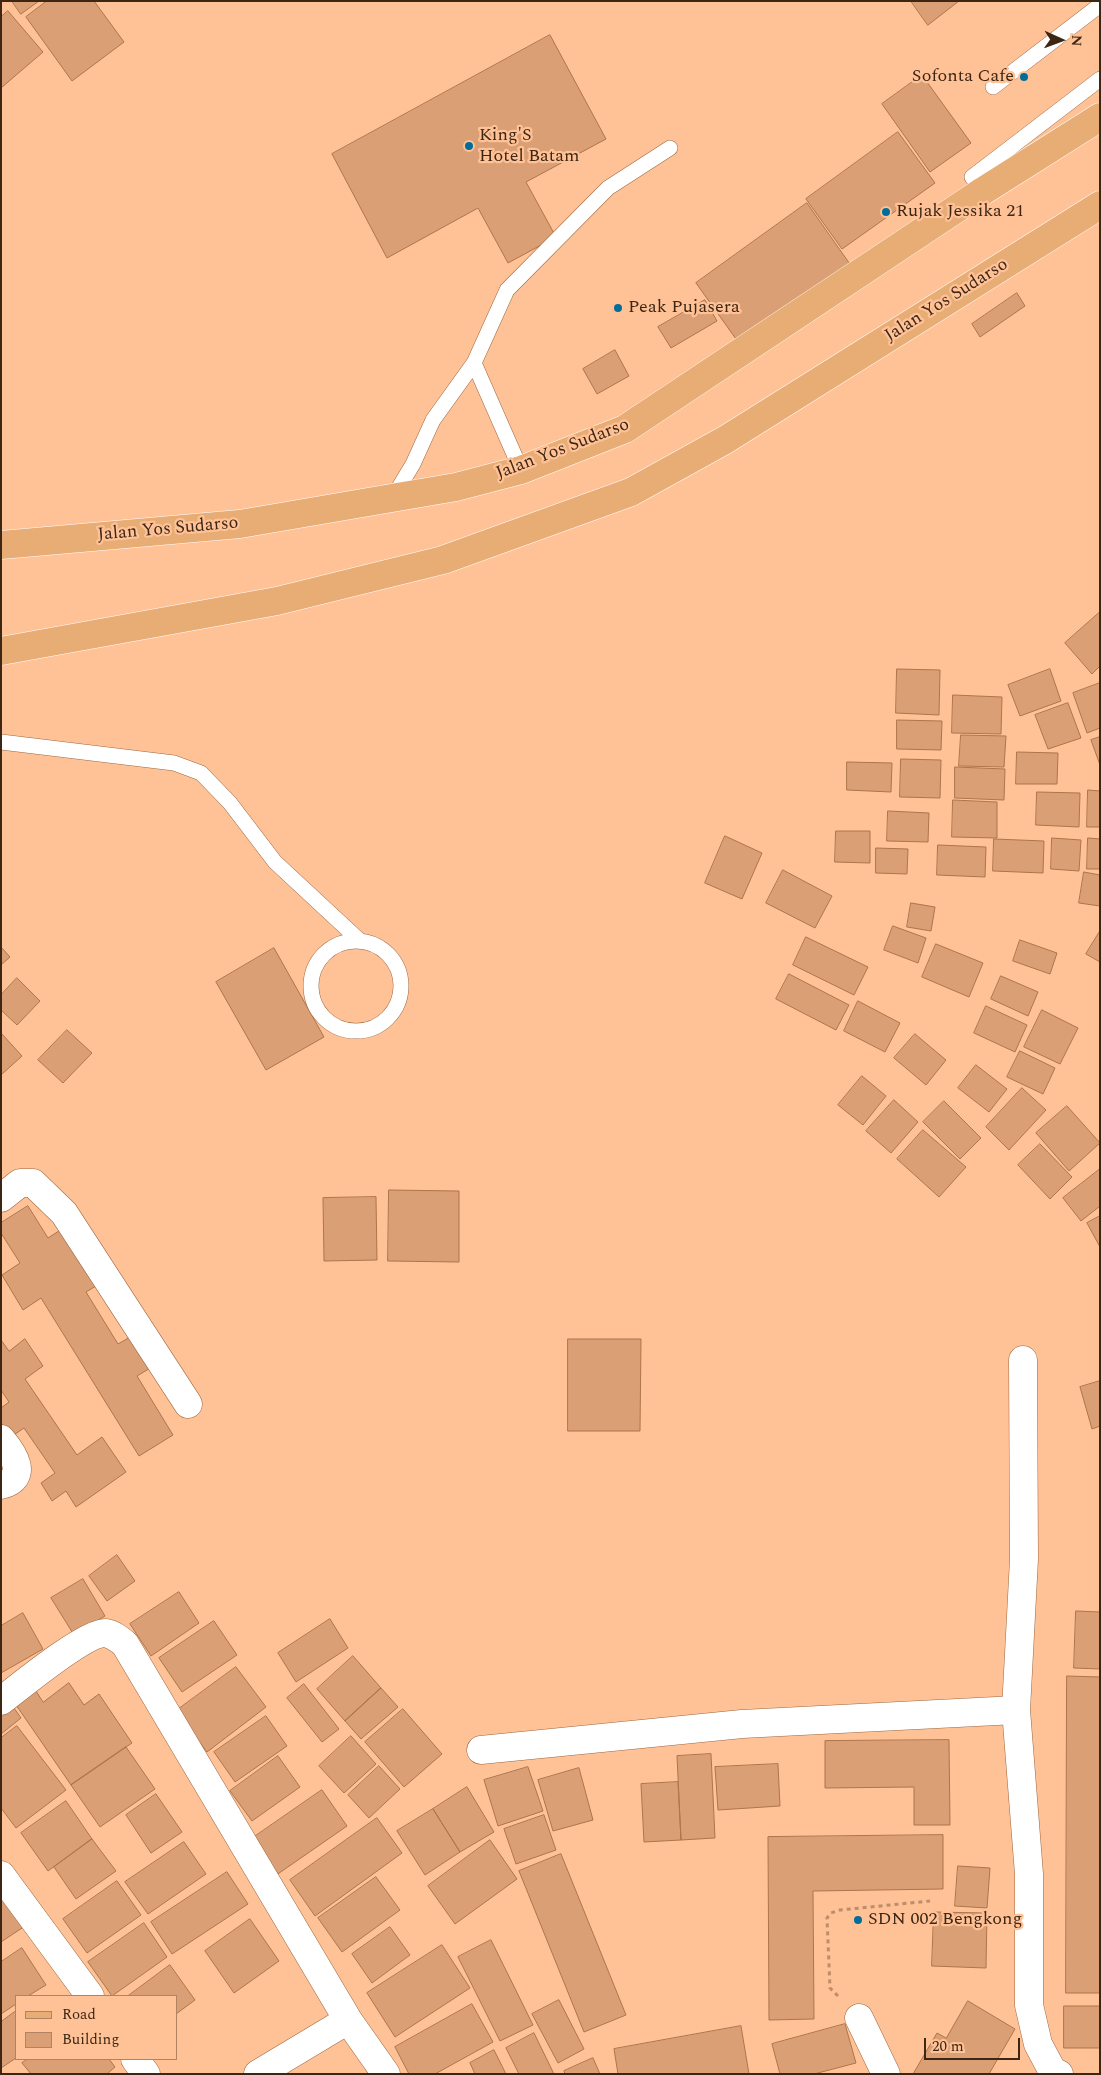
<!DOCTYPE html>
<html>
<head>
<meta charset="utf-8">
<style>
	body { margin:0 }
	#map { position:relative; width:1101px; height:2075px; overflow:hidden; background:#ffc196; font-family:Spectral,serif }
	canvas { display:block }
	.frame { position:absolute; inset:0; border:2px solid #3d2614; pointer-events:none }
	.legend { position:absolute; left:15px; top:1995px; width:162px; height:65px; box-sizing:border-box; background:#ffc196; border:1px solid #b18362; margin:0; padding:6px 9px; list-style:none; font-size:15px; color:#3d2614 }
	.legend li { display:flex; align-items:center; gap:10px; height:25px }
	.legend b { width:25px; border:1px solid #b18362 }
	.north { position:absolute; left:1036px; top:15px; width:50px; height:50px; -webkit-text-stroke:4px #ffc196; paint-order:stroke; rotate:92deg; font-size:14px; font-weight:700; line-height:20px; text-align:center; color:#3d2614 }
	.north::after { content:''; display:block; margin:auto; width:18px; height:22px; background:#3d2614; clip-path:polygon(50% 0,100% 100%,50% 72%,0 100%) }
	.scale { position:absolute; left:924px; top:2038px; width:96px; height:22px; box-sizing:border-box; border:2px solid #3d2614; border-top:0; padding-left:6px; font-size:15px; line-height:18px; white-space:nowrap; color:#3d2614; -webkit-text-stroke:4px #ffc196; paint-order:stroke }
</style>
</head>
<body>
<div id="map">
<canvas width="1101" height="2075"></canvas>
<div class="frame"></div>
<ul class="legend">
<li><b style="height:6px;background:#e8ac75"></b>Road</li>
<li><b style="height:14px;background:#da9f75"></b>Building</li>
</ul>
<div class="north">N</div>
<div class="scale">20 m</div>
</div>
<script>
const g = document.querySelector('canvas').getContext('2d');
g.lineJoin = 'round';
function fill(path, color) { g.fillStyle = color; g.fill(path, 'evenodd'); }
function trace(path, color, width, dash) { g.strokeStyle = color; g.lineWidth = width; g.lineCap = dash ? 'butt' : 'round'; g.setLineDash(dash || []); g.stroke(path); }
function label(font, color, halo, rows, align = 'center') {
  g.font = font + ' Spectral,serif'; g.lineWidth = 4.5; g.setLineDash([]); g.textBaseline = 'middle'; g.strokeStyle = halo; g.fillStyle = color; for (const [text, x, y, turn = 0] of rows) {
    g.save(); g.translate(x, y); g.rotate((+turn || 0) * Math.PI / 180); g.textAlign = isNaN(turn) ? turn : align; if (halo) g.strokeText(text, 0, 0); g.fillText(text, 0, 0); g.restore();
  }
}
const building = new Path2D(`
	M12,1h27l-18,13z
	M47,1h47l30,41 -52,39 -46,-64z
	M911,1h48l-31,24z
	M8,11l35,41 -42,36v-71z
	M550,35l56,104 -80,43 30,55 -48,26 -30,-55 -91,50 -55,-104z
	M922,75l49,68 -41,29 -48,-68z
	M898,132l37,51 -93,66 -36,-50z
	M807,203l45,64 -111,79 -45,-63z
	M1017,293l8,13 -45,31 -8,-13z
	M705,300l12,21 -46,27 -13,-21z
	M615,350l14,26 -32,18 -14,-25z
	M1100,612v54l-8,8 -27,-31z
	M897,669l43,1 -1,45 -43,-2z
	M1050,669l11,32 -41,15 -12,-31z
	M1100,683v45l-13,5 -14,-40z
	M953,695l49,2 -1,37 -49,-1z
	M1068,703l13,35 -33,11 -13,-34z
	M897,720l45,1 -1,29 -44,-1z
	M961,735l45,1 -2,31 -45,-1z
	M1100,737v28l-9,-25z
	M1017,752l41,1 -1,31h-41z
	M901,759l40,1 -1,38 -40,-1z
	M847,762l45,1 -1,29 -44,-2z
	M955,767l50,2 -1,31 -49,-2z
	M1088,790l12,1v36h-13z
	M1037,792l43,1 -1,34 -43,-2z
	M953,800l44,2v36l-45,-1z
	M888,811l41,2 -1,29 -41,-1z
	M836,831h34v32l-35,-1z
	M725,836l37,17 -20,46 -37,-16z
	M1052,838l29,2 -2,31 -28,-2z
	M1088,838l12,1v30h-13z
	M994,839l50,2 -1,32 -50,-2z
	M938,845l48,2 -1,30 -48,-2z
	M876,848l32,1 -1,25 -31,-1z
	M783,870l49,26 -17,32 -49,-25z
	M1084,872l16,3v31l-21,-3z
	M911,903l24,4 -4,24 -24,-4z
	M893,926l33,12 -8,25 -34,-13z
	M1100,931v31l-14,-8z
	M806,937l62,30 -14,28 -61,-30z
	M1020,940l37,13 -7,21 -37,-13z
	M936,944l47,19 -14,34 -47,-20z
	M1,947l9,10 -9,8z
	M274,948l50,89 -58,33 -50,-88z
	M789,974l60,31 -13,25 -60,-31z
	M1001,976l37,16 -10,24 -37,-17z
	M17,978l23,23 -23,24 -16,-15v-15z
	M858,1001l42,22 -15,29 -41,-21z
	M986,1006l41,19 -12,27 -41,-19z
	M1042,1010l36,18 -18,36 -36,-17z
	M67,1030l25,23 -29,30 -25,-23z
	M1,1033l21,23 -21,19z
	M915,1034l31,26 -20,25 -32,-27z
	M1020,1051l35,17 -12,26 -36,-17z
	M976,1065l31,24 -18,23 -31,-24z
	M862,1076l24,20 -23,29 -25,-20z
	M1022,1088l24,22 -37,40 -23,-23z
	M894,1100l24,22 -27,31 -25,-22z
	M944,1101l37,37 -21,21 -37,-37z
	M1067,1106l33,37 -31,28 -33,-38z
	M923,1130l43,37 -27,30 -42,-38z
	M1040,1144l32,33 -22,22 -32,-34z
	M1100,1169v37l-19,15 -18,-23z
	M389,1190l70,1v71l-71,-1z
	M376,1197l1,63 -53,1 -1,-63z
	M28,1206l20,32 17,-11 36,56 -15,9 32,52 14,-8 20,31 -15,9 36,59 -34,21 -98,-158 -18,12 -21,-35 18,-12 -19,-30v-10z
	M1100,1216v31l-13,-24z
	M25,1339l18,27 -18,13 52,76 25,-18 24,35 -50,35 -10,-16 -14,10 -11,-18 14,-10 -31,-45 -13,9 -10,-14v-15l8,-6 -8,-12v-50l8,11z
	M568,1339h73l-1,92h-72z
	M1100,1381v45l-8,3 -12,-42z
	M117,1555l18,26 -28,20 -18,-25z
	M83,1579l22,37 -31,19 -23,-37z
	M179,1592l20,31 -48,33 -21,-32z
	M1076,1611l24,1v57l-26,-1z
	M23,1613l20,36 -42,24v-47z
	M330,1619l18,29 -52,34 -18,-29z
	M214,1621l23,34 -55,37 -23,-34z
	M353,1656l28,32 -36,33 -28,-32z
	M236,1667l30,40 -59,45 -31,-41z
	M1067,1676l33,1v316h-34z
	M69,1683l15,22 15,-11 33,49 -61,42 -57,-83 20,-14 9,14z
	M304,1684l35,45 -17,13 -35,-44z
	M381,1688l17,19 -37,32 -16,-18z
	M9,1701l12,17 -20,16v-27z
	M403,1709l39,45 -38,33 -39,-45z
	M266,1716l21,30 -52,36 -21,-30z
	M17,1726l49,64 -50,38 -15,-20v-70z
	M351,1736l25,28 -32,29 -25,-27z
	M949,1740l1,85h-36v-38l-89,1v-47z
	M126,1747l29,42 -55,38 -29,-42z
	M711,1754l4,84 -34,2 -4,-84z
	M278,1756l22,31 -48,34 -22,-30z
	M778,1764l2,42 -62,4 -3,-43z
	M379,1766l21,23 -31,29 -21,-23z
	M528,1767l15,44 -45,15 -14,-46z
	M579,1768l14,52 -40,11 -15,-51z
	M678,1782l3,58 -37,2 -3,-58z
	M467,1787l27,45 -34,20 -27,-43z
	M322,1790l25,36 -75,52 -25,-36z
	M156,1794l26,38 -31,21 -25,-38z
	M66,1801l26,38 -44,32 -27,-38z
	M433,1809l27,43 -35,23 -28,-44z
	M544,1815l12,35 -40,14 -12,-35z
	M377,1818l25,35 -87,63 -25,-36z
	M943,1835v54l-130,2 1,128 -45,1 -1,-183z
	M92,1839l24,32 -40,28 -22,-32z
	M490,1840l27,39 -62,45 -27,-38z
	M184,1842l22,32 -58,40 -23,-32z
	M561,1854l65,161 -42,17 -65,-161z
	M958,1866l32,2 -3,40 -32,-2z
	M227,1872l21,32 -76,50 -21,-32z
	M376,1877l24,33 -58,42 -24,-34z
	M117,1881l24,34 -54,38 -24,-34z
	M1,1897l24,29 -24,16z
	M934,1912l53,1 -1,55 -54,-2z
	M250,1919l29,42 -45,32 -29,-42z
	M144,1923l23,34 -55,39 -24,-34z
	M390,1927l20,28 -38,28 -20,-29z
	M491,1940l42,85 -33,16 -42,-84z
	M442,1945l28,43 -75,49 -28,-44z
	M22,1948l24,37 -18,11h-12v8l-15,10v-52z
	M170,1965l25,35 -19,14v-18h-48z
	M559,2000l25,49 -26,14 -26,-49z
	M968,2001l47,28 -26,45h-76l24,-41 9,5z
	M472,2004l21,38 -58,32h-26l-14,-27z
	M1064,2006h36v42h-36z
	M16,2011v47l-15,10v-46z
	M845,2024l11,39 -42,11h-34l-8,-30z
	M741,2026l8,48h-131l-4,-25z
	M534,2033l20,41h-35l-13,-26z
	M494,2050l12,24h-31l-5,-11z
	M593,2058l7,16h-35l-1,-3z
	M28,2059h81l6,8 -8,7h-76l-9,-11z`);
fill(building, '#da9f75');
trace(building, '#ad754c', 1);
const service = new Path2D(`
	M993,87l107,-82
	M983,191l-11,-14 128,-98
	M474,363l47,107
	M392,499l21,-35 20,-44 41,-57 33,-73 101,-102 62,-40
	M1,742l173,21 27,10 29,30 45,59 84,78
	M311 986a45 45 0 1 1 90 0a45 45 0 1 1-90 0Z`);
const minor = new Path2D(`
	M1,1198l19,-15h13l31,30 124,191
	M1023,1360l1,199 -8,151 13,164v131l9,39 15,28 6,2
	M1,1439c12,14 29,39 0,46
	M1,1701c18,-14 84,-68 104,-68 8,1 14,6 20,11l223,376 38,54
	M481,1750l261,-26 274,-14
	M1,1875l89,121
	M859,2018l27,56
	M135,2059l11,15
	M258,2074l90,-54`);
const primary = new Path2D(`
	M1,545l239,-21 216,-37 65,-17 104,-41 358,-238 117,-74
	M1,651l276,-50 166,-41 188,-68 94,-52 375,-235`);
trace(service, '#9e673f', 16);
trace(minor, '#9e673f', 29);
trace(primary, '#fff', 29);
trace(new Path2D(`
	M838,1996l-8,-8 -3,-70 4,-5 9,-3 90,-9`), '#be8d6a', 3, [4, 4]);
trace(service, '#fff', 15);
trace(minor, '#fff', 28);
trace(primary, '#e8ac75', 28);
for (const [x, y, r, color] of [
	[1024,77,5,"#036d9a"],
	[469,146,5,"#036d9a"],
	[886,212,5,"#036d9a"],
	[618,308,5,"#036d9a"],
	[858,1920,5,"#036d9a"]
]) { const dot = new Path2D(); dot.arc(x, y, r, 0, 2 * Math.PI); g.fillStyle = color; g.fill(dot); trace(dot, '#ffc196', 2); }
label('18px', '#3d2614', '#ffc196', [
	["Sofonta Cafe",1014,77,"right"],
	["King'S",479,136],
	["Hotel Batam",479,157],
	["Rujak Jessika 21",896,212],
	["Peak Pujasera",628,308],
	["SDN 002 Bengkong",868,1920]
], 'left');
label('18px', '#3d2614', '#ffc196', [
	["Jalan Yos Sudarso",947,301,-32],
	["Jalan Yos Sudarso",563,450,-21],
	["Jalan Yos Sudarso",168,530,-5]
]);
</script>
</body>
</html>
